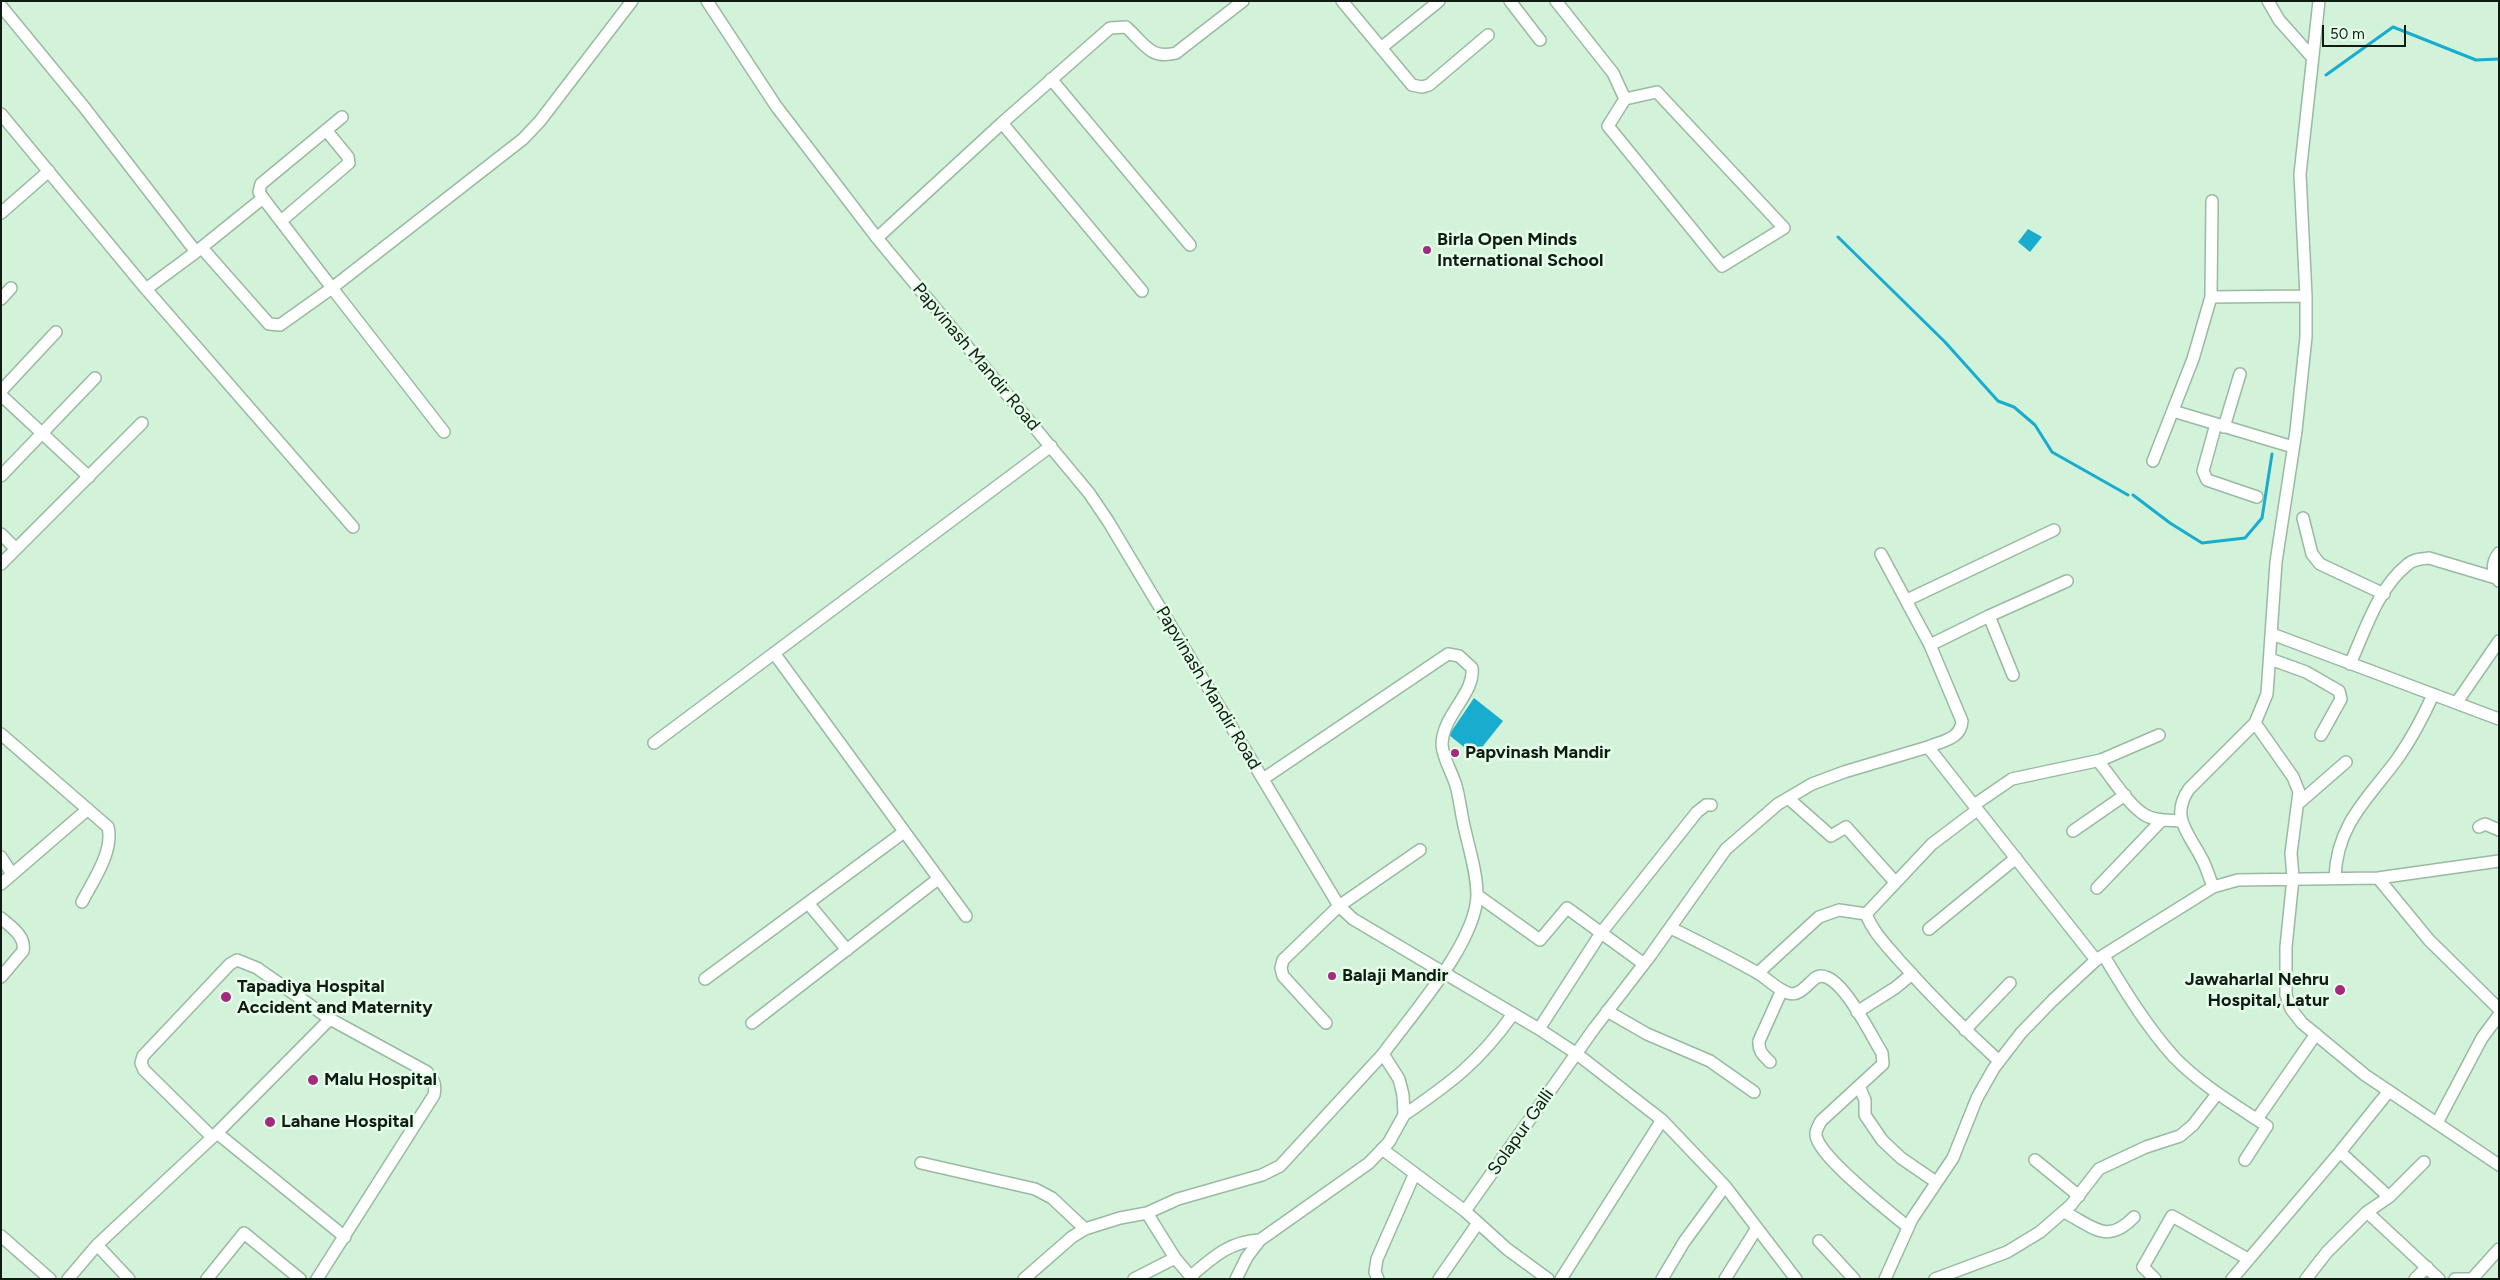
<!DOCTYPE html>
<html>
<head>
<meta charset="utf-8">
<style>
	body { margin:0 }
	#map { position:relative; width:2500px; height:1280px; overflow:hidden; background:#d2f2d9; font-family:Figtree,sans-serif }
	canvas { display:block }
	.frame { position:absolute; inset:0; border:2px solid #101c13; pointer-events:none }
	.scale { position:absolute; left:2322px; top:25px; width:84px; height:22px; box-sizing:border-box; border:2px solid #101c13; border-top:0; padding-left:6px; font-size:15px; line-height:18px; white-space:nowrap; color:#101c13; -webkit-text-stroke:4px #e4fee9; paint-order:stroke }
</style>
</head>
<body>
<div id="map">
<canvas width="2500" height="1280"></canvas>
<div class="frame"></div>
<div class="scale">50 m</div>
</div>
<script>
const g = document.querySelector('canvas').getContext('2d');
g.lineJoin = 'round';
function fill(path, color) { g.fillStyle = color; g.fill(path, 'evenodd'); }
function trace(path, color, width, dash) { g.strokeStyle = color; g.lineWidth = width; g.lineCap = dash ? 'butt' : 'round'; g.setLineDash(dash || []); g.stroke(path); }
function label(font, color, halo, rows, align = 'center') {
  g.font = font + ' Figtree,sans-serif'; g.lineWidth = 5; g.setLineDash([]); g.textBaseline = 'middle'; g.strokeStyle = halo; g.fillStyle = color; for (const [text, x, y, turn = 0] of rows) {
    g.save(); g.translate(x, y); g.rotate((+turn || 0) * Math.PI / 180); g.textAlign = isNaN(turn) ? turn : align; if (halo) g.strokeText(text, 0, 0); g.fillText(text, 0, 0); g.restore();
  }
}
fill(new Path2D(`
	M2028,229l14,8 -12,15 -12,-10z
	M1474,698l29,23 -28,35 -26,-21z`), '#18accf');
trace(new Path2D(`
	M2326,75l67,-48 83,33 23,-1
	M1838,237l107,105 53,59 16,6 21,18 17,27 76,43
	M2133,495l37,28 32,20 43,-5 17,-20 10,-64`), '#18accf', 3);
const minor = new Path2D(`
	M707,1l69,105 101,132 212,255 19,28 231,385 14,13 186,110 38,25 85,66 63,66 71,93
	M1342,1l70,84 10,2 7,-2 59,-50
	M1510,1l30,39
	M1556,1l57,72 12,26 -17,27 114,140 62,-38 -127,-136 -32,7
	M2268,1l11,19 33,37
	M1,6l83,101 112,145
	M1381,48l58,-47
	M1051,79l139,166
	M1,114l145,175 50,-37 67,-54 69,90 191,-149 17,-18 92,-120
	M1002,123l140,168
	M263,198l-4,-6 2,-8 81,-67
	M1,213l48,-42
	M281,221l68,-58 -1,-6 -22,-27
	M877,238l125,-115 108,-95 16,-1c18,16 24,33 50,26l67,-52
	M202,248l67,76 11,1 52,-37 112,144
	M146,289l207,238
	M2211,297l95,-1
	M1,299l10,-11
	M1,391l55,-59
	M1,395l88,82
	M2173,411l120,36
	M2216,424l-13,47 4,9 50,17
	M2224,427l16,-53
	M2153,461l40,-102 18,-62 1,-96
	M1,476l94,-98
	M2303,518l9,36 8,10 64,30
	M1,534l15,15
	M2499,553c-7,9 -8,19 0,28
	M1881,554l49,91
	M1,564l141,-141
	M1907,600l147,-70
	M1989,616l78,-35
	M2272,634l227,85
	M774,653l192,263
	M2270,659l36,13 33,19 2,8 -20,36
	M2350,664c15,-33 28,-76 57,-99 6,-6 14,-6 22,-7l67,20
	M2457,702l42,-61
	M2255,723l38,54 6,15 -8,61 2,25 -7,69v48l5,14 11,14 63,52 134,90
	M1,734l107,93c6,24 -15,54 -26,75
	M654,743l397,-297
	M1928,747c14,-6 33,-8 34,-26l-32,-76 59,-29 24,59
	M2098,761c13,15 30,44 47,54 10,6 24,5 35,6
	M1788,798l43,38 15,-9 49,55
	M2300,802l46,-40
	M1974,805l38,-26 89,-19 58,-25
	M1977,810l-45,34 -66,70c7,18 20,31 33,46 31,35 65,69 100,101
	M2479,827l6,-3 14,6
	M2073,831l52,-36
	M1,857l11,17
	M2335,877c2,-54 34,-79 63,-119 14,-20 25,-41 35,-63
	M2378,878l51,62 70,69
	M1,884l87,-75
	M2213,887l25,-7 140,-2 121,-17
	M2097,888l65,-68
	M1477,895l63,45 27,-32 77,56
	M808,903l39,47
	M1,918c10,9 25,18 22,33l-22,26
	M1671,928c28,14 57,28 85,44 11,6 20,17 32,21 10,4 18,-7 25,-13 22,-22 59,58 69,73l1,11 -62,57c-3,6 -7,11 -4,18 8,22 70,71 91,88
	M1929,929l87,-71
	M2104,956c21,35 43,71 70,101 27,28 61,48 93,69l-22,34
	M1758,973l61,-56 20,-7 27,4
	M705,979l199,-147
	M1607,1011l40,23 63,27 44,31
	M1857,1012l38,-24 17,-14
	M752,1023l186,-144
	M1326,1023l-43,-47 -2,-8 2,-8 56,-54 81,-56
	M1539,1029l62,-96 96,-121 9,-7h5
	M1965,1030l45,-47
	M1770,1062c-7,-7 -12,-11 -11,-21l23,-51
	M1859,1086l6,14v15l17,25 19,18 35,24
	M2389,1091l-49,61 49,45 -22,15 72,67
	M1404,1115c48,-33 75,-53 109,-101
	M2257,1119l59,-85
	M2437,1123l45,-85 17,-23
	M217,1133l128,104
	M212,1137l-68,-67 -3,-7 2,-7 87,-92 7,-4 20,8 73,51
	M1382,1149l83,62 42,38 41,30
	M2035,1160l44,36
	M921,1163l114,26 17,9 33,31
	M2389,1197l35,-35
	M1465,1211l128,-181 57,-74 76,-107 52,-45 34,-20 32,-12 84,-25 168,213
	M2064,1212c30,15 43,33 70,5
	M1147,1213l28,45
	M1,1236l49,43
	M1819,1241l35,38
	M97,1245l32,34
	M1191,1276c21,-18 39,-35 69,-36
	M68,1279l29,-34 120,-112 113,-114 97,53c7,8 9,12 7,23l-117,184
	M207,1279l37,-46 56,46
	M1024,1279l48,-42 13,-8 35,-11 27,-5 31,-14 84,-24 18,-9 103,-112
	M1134,1279l41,-21 18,21
	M1236,1279l11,-22 13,-17 109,-77 20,-21 15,-27 -1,-20 -4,-16 -16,-25c29,-40 92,-110 94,-158 0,-29 -12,-58 -16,-86 -2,-10 -3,-21 -7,-30 -4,-11 -11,-23 -12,-35 0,-30 33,-51 30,-77l-13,-12 -11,-2 -185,125
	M1378,1279l-3,-7 2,-13 37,-84
	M1439,1279l39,-56
	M1561,1279l101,-159
	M1662,1279l22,-37 41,-56
	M1725,1279l32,-51
	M1885,1279l27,-60 41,-61 24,-60 17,-30 27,-35 32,-33 43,-40 117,-73c-3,-8 -6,-18 -10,-26 -13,-27 -34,-43 -14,-72l66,-66 12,-29 9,-132 20,-131 10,-94v-41l-6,-122 19,-173
	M1935,1279l72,-27 33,-20 31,-27 28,-36 47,-22 34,-11 13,-11 24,-31
	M2155,1279l-12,-12 29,-51 76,43
	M2232,1279l108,-127
	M2306,1279l21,-27 40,-40
	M2415,1279l12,-12
	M2455,1279h17l27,-30`);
trace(minor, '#9ab9a1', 14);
trace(minor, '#fff', 11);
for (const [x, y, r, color] of [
	[1427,250,5,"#a42a80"],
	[1455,753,5,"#a42a80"],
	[1332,976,5,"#a42a80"],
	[2340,990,6,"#a42a80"],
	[226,997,6,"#a42a80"],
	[313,1080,6,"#a42a80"],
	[270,1122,6,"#a42a80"]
]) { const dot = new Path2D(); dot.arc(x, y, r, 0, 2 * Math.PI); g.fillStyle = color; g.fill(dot); trace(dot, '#e4fee9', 2); }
label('bold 18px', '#101c13', '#e4fee9', [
	["Birla Open Minds",1437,240],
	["International School",1437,261],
	["Papvinash Mandir",1465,753],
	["Balaji Mandir",1342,976],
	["Jawaharlal Nehru",2329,980,"right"],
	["Hospital, Latur",2329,1001,"right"],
	["Tapadiya Hospital",237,987],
	["Accident and Maternity",237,1008],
	["Malu Hospital",324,1080],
	["Lahane Hospital",281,1122]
], 'left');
label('18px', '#101c13', '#e4fee9', [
	["Papvinash Mandir Road",976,357,50],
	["Papvinash Mandir Road",1208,688,59],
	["Solapur Galli",1521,1132,-55]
]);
</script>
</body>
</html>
